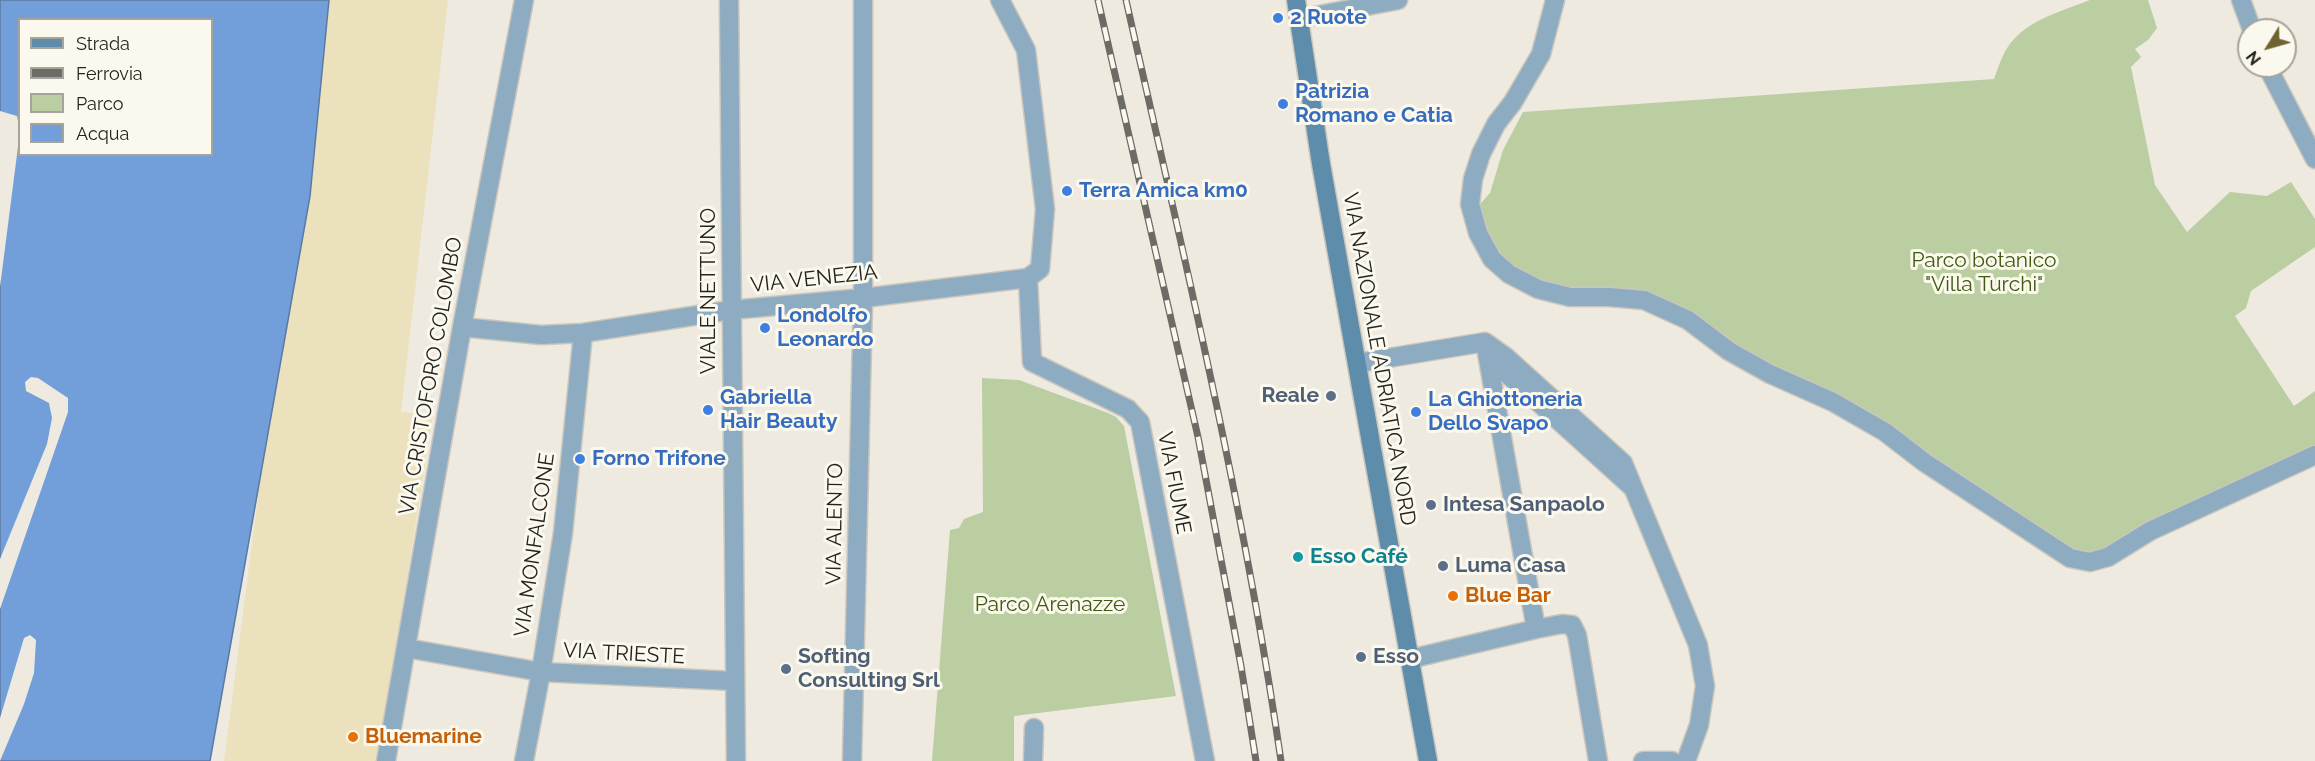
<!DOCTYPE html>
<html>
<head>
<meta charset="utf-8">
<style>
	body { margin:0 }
	#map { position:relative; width:2315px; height:761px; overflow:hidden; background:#eeeae0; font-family:Raleway,sans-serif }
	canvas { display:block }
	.legend { position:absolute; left:18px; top:18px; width:195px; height:138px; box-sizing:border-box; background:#fbf8ed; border:2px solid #a5a39b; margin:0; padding:8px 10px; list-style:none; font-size:18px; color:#24231f }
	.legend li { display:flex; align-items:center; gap:12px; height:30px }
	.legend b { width:30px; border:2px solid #a5a39b }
	.north { position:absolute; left:2237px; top:18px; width:60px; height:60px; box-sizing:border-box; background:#fbf8ed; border:2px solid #a5a39b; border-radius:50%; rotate:233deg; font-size:16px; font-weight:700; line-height:24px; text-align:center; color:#24231f }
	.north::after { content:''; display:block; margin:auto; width:21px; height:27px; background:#6f6431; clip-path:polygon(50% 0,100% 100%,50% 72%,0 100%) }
</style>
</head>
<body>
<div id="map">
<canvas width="2315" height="761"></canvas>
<ul class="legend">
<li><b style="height:8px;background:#5e8dab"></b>Strada</li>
<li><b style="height:8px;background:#6d6b65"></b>Ferrovia</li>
<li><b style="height:16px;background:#bacea2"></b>Parco</li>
<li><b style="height:16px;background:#729fda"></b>Acqua</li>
</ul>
<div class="north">N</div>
</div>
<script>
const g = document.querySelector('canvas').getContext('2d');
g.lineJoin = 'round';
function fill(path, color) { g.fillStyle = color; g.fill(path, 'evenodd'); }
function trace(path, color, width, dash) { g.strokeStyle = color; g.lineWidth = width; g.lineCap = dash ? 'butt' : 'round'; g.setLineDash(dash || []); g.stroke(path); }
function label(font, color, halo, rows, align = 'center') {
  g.font = font + ' Raleway,sans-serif'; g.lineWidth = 6; g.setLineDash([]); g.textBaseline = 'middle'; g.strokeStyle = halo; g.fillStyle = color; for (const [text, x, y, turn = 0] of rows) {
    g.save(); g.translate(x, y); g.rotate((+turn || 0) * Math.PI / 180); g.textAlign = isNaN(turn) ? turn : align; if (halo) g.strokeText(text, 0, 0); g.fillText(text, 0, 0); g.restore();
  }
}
fill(new Path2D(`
	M2090,0h58l9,28 -9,12 -13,9 6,8 -10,10 24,118 32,47 43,-40 37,4 24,-14 24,37v28l-64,44 -5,17 -11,8 59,90 21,-15v71l-225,100 -222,-134 -183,-104 -38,-18 -135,-24 -40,-69 18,-20 13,-43 20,-38 471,-33c5,-14 10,-30 21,-41 19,-20 50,-28 75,-38z
	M982,378l37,2 89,33 8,4 8,9 52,270 -162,20v45h-82l18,-231 9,-2 5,-9 19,-7z`), '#bacea2');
fill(new Path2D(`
	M322,0h126l-47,412 32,3 -55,346h-154z`), '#ebe1bc');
const water = new Path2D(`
	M0,0h329l-19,196 -100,565h-210zM20,20h192v134h-192z`);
fill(water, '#729fda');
trace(water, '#5b7aa2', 1.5);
fill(new Path2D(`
	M0,111l17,5 3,15 -20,156z
	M31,377l7,1 30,20v14l-68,197v-50l47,-115 5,-26 -3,-15 -23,-12 -1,-9z
	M30,635l6,5 -2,33 -10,31 -24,57v-43l24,-80z`), '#eeeae0');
const minor = new Path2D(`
	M729,0l7,761
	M1000,0l26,50 19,159 -5,60 -12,9 4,84 96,47 12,13 65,339
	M1555,0l-14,54 -28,48 -17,22 -15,30 -8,25 -3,25 8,29 14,26 17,15 29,15 32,8h39l35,3 44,20 41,31 41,23 63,28 52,30 39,30 146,96 20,4 18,-5 42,-26 165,-76
	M2241,0l11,30
	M1299,19l99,-19
	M2267,66l48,93
	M462,327l79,8 42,-2 148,-23 132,-12 165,-20
	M1485,342l21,15 117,106 75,182 7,41 -6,39 -13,36
	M1491,351l13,20 128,116
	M1358,363l127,-21 51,287 -126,30
	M1536,629l26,-5 10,1 5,10 21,126
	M406,648l135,24 194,9
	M386,761l76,-434 62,-327
	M524,761l17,-89 22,-139 20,-200
	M852,761l11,-463v-298
	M1033,761l1,-33
	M1643,761h29`);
const secondary = new Path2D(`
	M1296,0l25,164 107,597`);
trace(minor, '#cac6bd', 21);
trace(secondary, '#cac6bd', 21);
trace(minor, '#8dacc1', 18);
trace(secondary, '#5e8dab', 18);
const rail = new Path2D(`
	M1098,0l100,437 43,229 15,95
	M1126,0c57,253 118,504 155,761`);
trace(rail, '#6d6b65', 7);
trace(rail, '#fbf8ed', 4.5, [14]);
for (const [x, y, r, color] of [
	[1278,18,6,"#3f7fe0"],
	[1283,104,6,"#3f7fe0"],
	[1067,191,6,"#3f7fe0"],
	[765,328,6,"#3f7fe0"],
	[1331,396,6,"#5c6f8a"],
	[708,410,6,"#3f7fe0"],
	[1416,412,6,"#3f7fe0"],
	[580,459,6,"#3f7fe0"],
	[1431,505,6,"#5c6f8a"],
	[1298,557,6,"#0f9aa8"],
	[1443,566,6,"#5c6f8a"],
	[1453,596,6,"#e8710a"],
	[1361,657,6,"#5c6f8a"],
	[786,669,6,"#5c6f8a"],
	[353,737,6,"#e8710a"]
]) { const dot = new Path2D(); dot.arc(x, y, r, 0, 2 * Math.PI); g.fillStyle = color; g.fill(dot); trace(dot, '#fbf8ed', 2); }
label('bold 21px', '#366cbe', '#fbf8ed', [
	["2 Ruote",1290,18],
	["Patrizia",1295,92],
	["Romano e Catia",1295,116],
	["Terra Amica km0",1079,191],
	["Londolfo",777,316],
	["Leonardo",777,340],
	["Gabriella",720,398],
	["Hair Beauty",720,422],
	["La Ghiottoneria",1428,400],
	["Dello Svapo",1428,424],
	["Forno Trifone",592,459]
], 'left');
label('21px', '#405b0f', '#fbf8ed', [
	["Parco botanico",1984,261],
	["\"Villa Turchi\"",1984,285],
	["Parco Arenazze",1050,605]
]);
label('21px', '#24231f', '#fbf8ed', [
	["VIA VENEZIA",814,279,-6],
	["VIALE NETTUNO",709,291,-90],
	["VIA NAZIONALE ADRIATICA NORD",1379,359,80],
	["VIA CRISTOFORO COLOMBO",431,376,-80],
	["VIA FIUME",1174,483,79],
	["VIA ALENTO",835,524,-89],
	["VIA MONFALCONE",535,545,-82],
	["VIA TRIESTE",624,654,3]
]);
label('bold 21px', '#4e5e75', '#fbf8ed', [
	["Reale",1319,396,"right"],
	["Intesa Sanpaolo",1443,505],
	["Luma Casa",1455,566],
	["Softing",798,657],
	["Consulting Srl",798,681],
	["Esso",1373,657]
], 'left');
label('bold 21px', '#0d838f', '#fbf8ed', [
	["Esso Café",1310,557]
], 'left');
label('bold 21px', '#c56008', '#fbf8ed', [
	["Blue Bar",1465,596],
	["Bluemarine",365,737]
], 'left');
</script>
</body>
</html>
